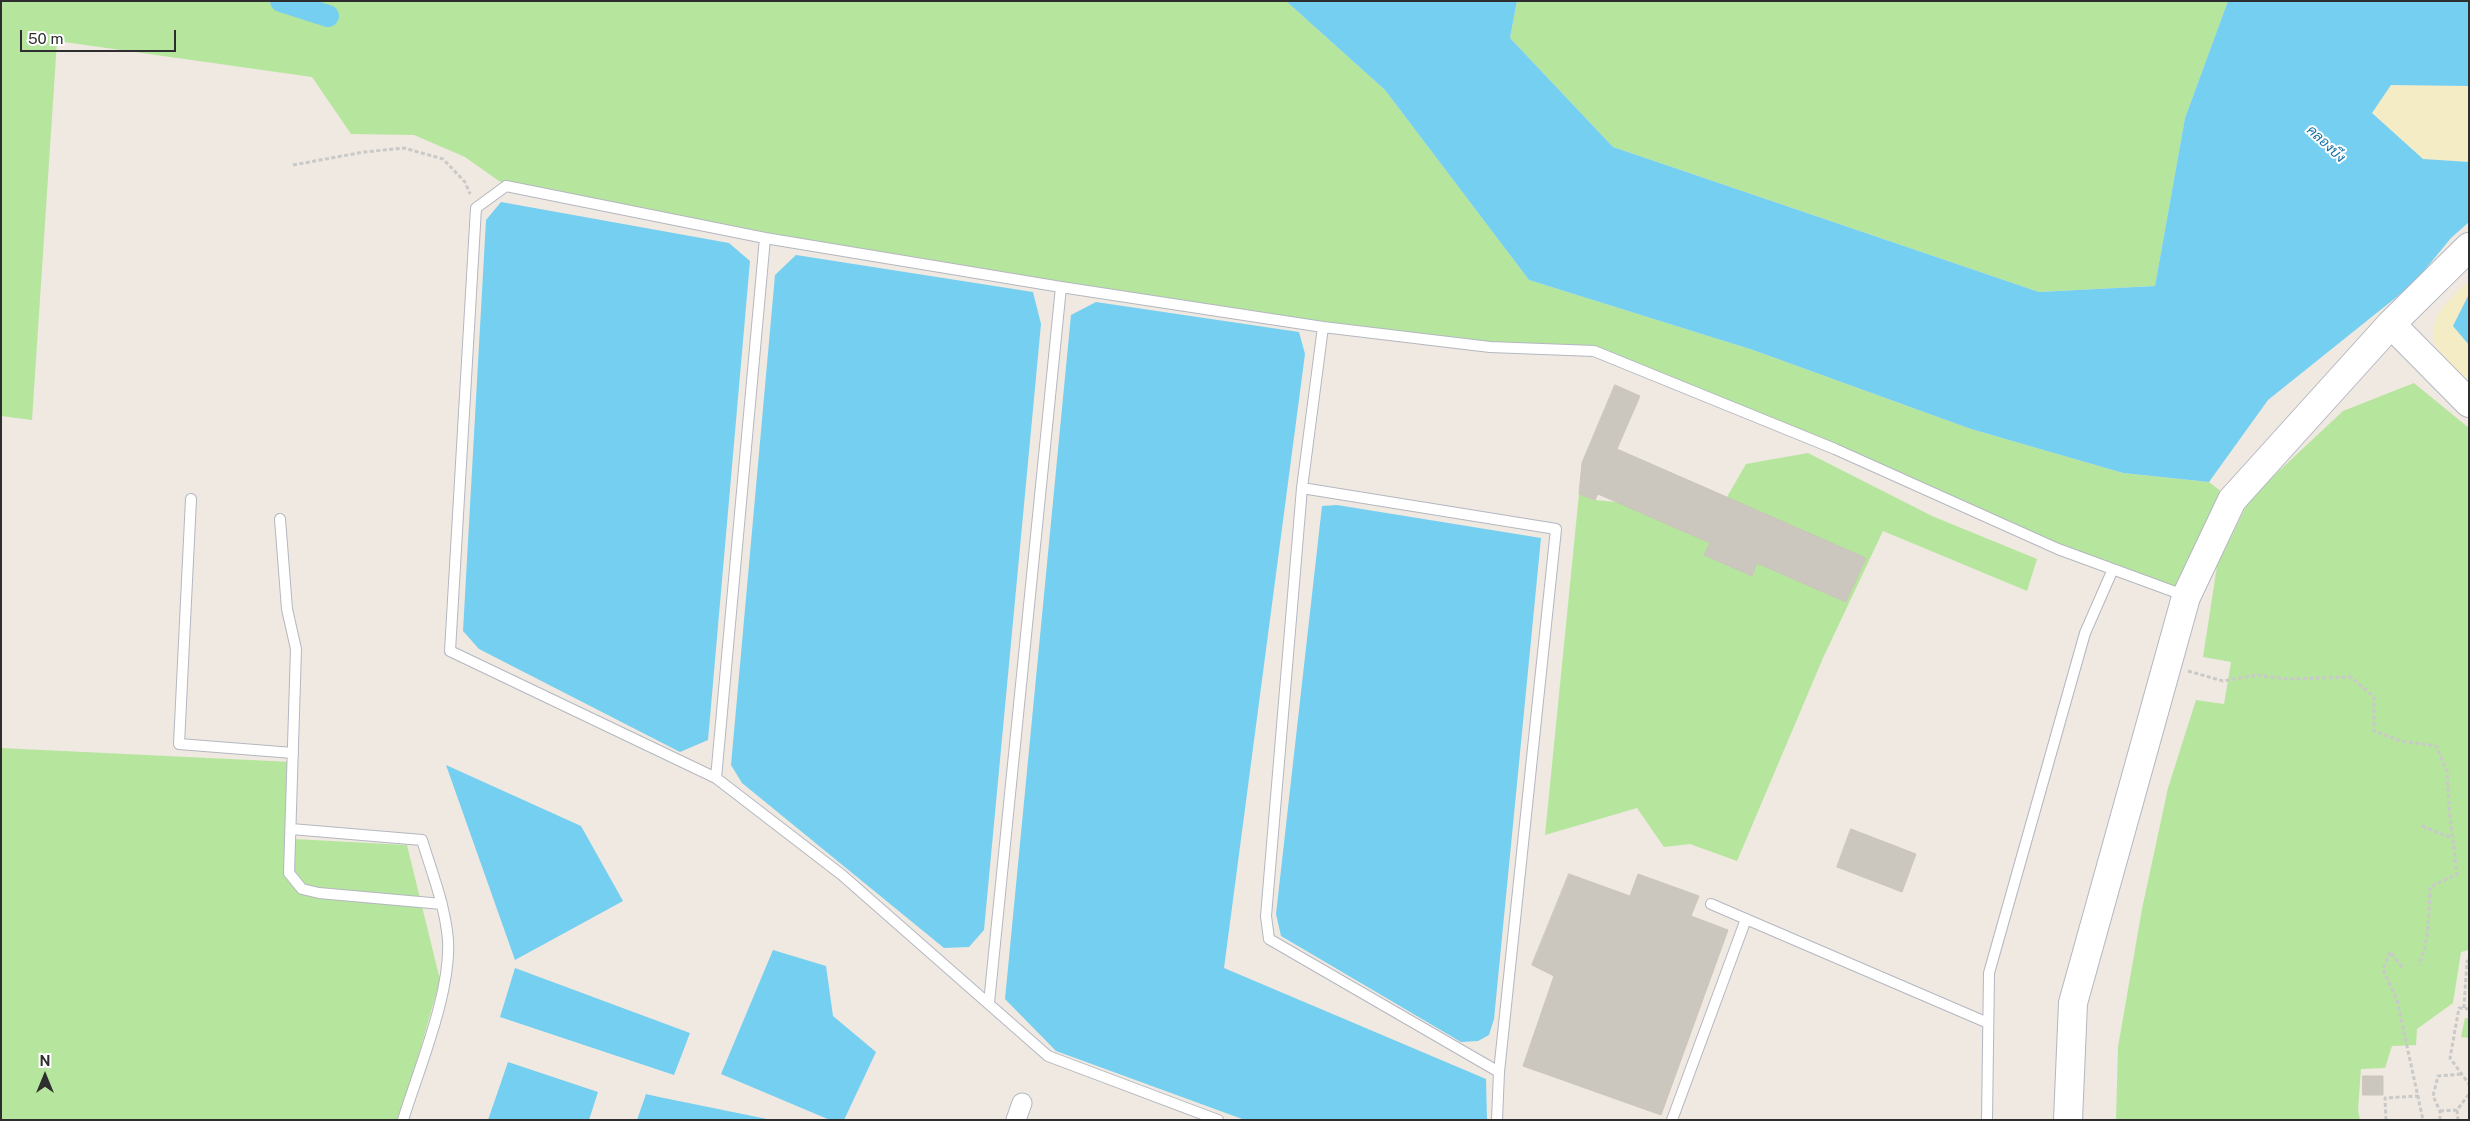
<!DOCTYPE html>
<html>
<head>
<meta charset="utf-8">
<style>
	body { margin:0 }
	#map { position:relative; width:2470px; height:1121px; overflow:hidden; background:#efe9e1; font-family:"Public Sans",sans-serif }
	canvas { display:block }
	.frame { position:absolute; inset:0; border:2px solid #2e2e2e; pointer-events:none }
	.north { position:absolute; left:20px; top:1051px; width:50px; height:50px; -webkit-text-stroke:4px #fff; paint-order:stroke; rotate:0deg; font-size:14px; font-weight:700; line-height:20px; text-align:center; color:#2e2e2e }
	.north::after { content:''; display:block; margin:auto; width:18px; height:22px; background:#2e2e2e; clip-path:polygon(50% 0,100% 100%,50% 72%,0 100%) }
	.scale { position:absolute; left:20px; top:30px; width:156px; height:22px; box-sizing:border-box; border:2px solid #2e2e2e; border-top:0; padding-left:6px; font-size:15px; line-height:18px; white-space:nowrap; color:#2e2e2e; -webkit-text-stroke:4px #fff; paint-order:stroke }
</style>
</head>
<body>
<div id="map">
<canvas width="2470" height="1121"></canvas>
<div class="frame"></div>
<div class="north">N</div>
<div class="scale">50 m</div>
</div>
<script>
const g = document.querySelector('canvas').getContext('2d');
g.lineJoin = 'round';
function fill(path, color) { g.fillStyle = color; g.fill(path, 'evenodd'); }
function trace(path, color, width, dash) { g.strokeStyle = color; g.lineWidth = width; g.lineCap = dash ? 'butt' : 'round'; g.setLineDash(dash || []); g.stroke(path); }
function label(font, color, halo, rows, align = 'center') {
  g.font = font + ' "Public Sans",Sarabun,sans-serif'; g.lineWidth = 4; g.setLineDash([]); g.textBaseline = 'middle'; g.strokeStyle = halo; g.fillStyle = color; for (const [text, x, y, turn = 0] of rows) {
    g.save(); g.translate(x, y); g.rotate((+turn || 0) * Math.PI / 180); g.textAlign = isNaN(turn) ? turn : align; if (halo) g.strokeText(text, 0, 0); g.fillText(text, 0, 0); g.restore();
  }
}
fill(new Path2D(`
	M1,1h1285l99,89 144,190 224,70 218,79 152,44 86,9 23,18 -46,97 -592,-246 -104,-4 -429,-60 -555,-101 -41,-29 -51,-22 -63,-1 -39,-57 -255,-36 -25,379 -31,-4z
	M1517,1h711l-43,117 -30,168 -116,6 -426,-145 -103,-109z
	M2414,383l55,45v522l-8,2 -8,51 -36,26 -1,16 -24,1 -7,22 -24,1 -3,41 2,10h-244l2,-73 24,-138 26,-121 28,-88 28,4 7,-42 -28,-5 14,-91 33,-68 93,-87z
	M1808,453l124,63 105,43 -10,32 -144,-60 -60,127 -86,203 -47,-17 -26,3 -27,-39 -92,27 34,-341 16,6 22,2 20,-44 90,39 19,-33z
	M1,748l291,14 2,77 113,6 33,135 -40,140h-399z
	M2465,1018h4v20l-8,-1z`), '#b6e59e');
fill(new Path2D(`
	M2391,85l78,1v76l-46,-3 -51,-46z
	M2469,280v14l-16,32 16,19v36c-9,-9 -27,-24 -33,-35 -13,-27 17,-49 33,-66z`), '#f3ecc5');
fill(new Path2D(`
	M1286,1h231l-7,37 103,109 426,145 116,-6 30,-168 43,-117h241v85l-78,-1 -19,28 51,46 46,3v60l-18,16 -37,45 -146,117 -59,82 -86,-9 -152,-44 -218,-79 -224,-70 -144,-190z
	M501,202l228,41 21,18 -42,479 -28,12 -201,-103 -16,-18 23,-411z
	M796,255l237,37 8,32 -57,606 -15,17 -25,1 -202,-165 -11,-18 44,-490z
	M2469,294v51l-16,-19z
	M1096,302l203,30 6,22 -81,614 262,111 1,41h-242l-189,-69 -51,-52 66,-684z
	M1337,505l204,33 -47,481 -5,16 -11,6 -17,1 -180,-106 -5,-22 46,-408z
	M446,765l135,61 42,75 -108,59z
	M773,950l53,16 7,50 43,36 -32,68h-14l-109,-46z
	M515,968l175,65 -16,42 -174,-58z
	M508,1062l90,30 -9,28h-101z
	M646,1094l13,3 113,23h-135z`), '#75cff0');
trace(new Path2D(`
	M281,1l47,15`), '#75cff0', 22);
const building = new Path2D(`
	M1615,385l25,11 -23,53 249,109 -20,44 -89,-39 -5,13 -48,-21 6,-12 -112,-49 -3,6 -16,-6 3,-31z
	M1851,829l65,25 -14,38 -65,-25z
	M1569,874l61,22 8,-22 61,22 -8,20 37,14 -67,185 -138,-49 31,-90 -22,-11z
	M2363,1076h20v19h-20z`);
fill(building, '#cbc7bf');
trace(building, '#cbc5ba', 1);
const lane = new Path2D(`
	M1323,327l-21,161 254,41 -57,543 -2,48
	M1302,488l-36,428 3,23 230,133
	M191,499l-12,245 114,9
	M280,519l7,90 9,40 -7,224 13,16 17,4 123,11
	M716,778l49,-540
	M291,829l131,11c10,33 23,65 26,100 3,53 -29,128 -45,180
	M1711,904l277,119
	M989,1003l72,-716
	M1218,1120l-170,-64 -206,-181 -126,-97 -266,-127 26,-443 30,-22 259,52 296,49 262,40 167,20 104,4 241,98 223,100 128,47
	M1672,1120l74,-201
	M1987,1120l2,-147 96,-340 28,-64`);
const street = new Path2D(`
	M1016,1120l6,-17`);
const secondary = new Path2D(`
	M2391,324l78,79
	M2068,1120l5,-117 113,-406 46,-97 159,-176 78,-77`);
trace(lane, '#b4b7c1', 12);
trace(street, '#b4b7c1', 21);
trace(secondary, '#b4b7c1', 30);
trace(new Path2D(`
	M293,165l71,-13 40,-4 39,11 22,23 5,12
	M2188,671l35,10 34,-6 31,4 63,-2 23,20v34l27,10 35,5 11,25 2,37 8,66 -27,13c-1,26 -1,54 -11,78
	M2422,826l30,12
	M2402,967l-12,-15 -7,18 14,30 26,120
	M2464,1008l3,-47 2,3
	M2469,1009l-10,-1 -9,50 19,26
	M2457,1110l1,10
	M2440,1111l17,-1 12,-16
	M2386,1120l-1,-22 33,-2
	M2440,1120v-9l-7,-15 5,-20 24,-2`), '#c9c9c9', 3, [4, 2.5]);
trace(lane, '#fff', 10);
trace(street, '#fff', 19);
trace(secondary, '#fff', 28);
label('italic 14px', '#0d6fa3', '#fff', [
	["คลองบึง",2326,144,43]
]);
</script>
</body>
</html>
